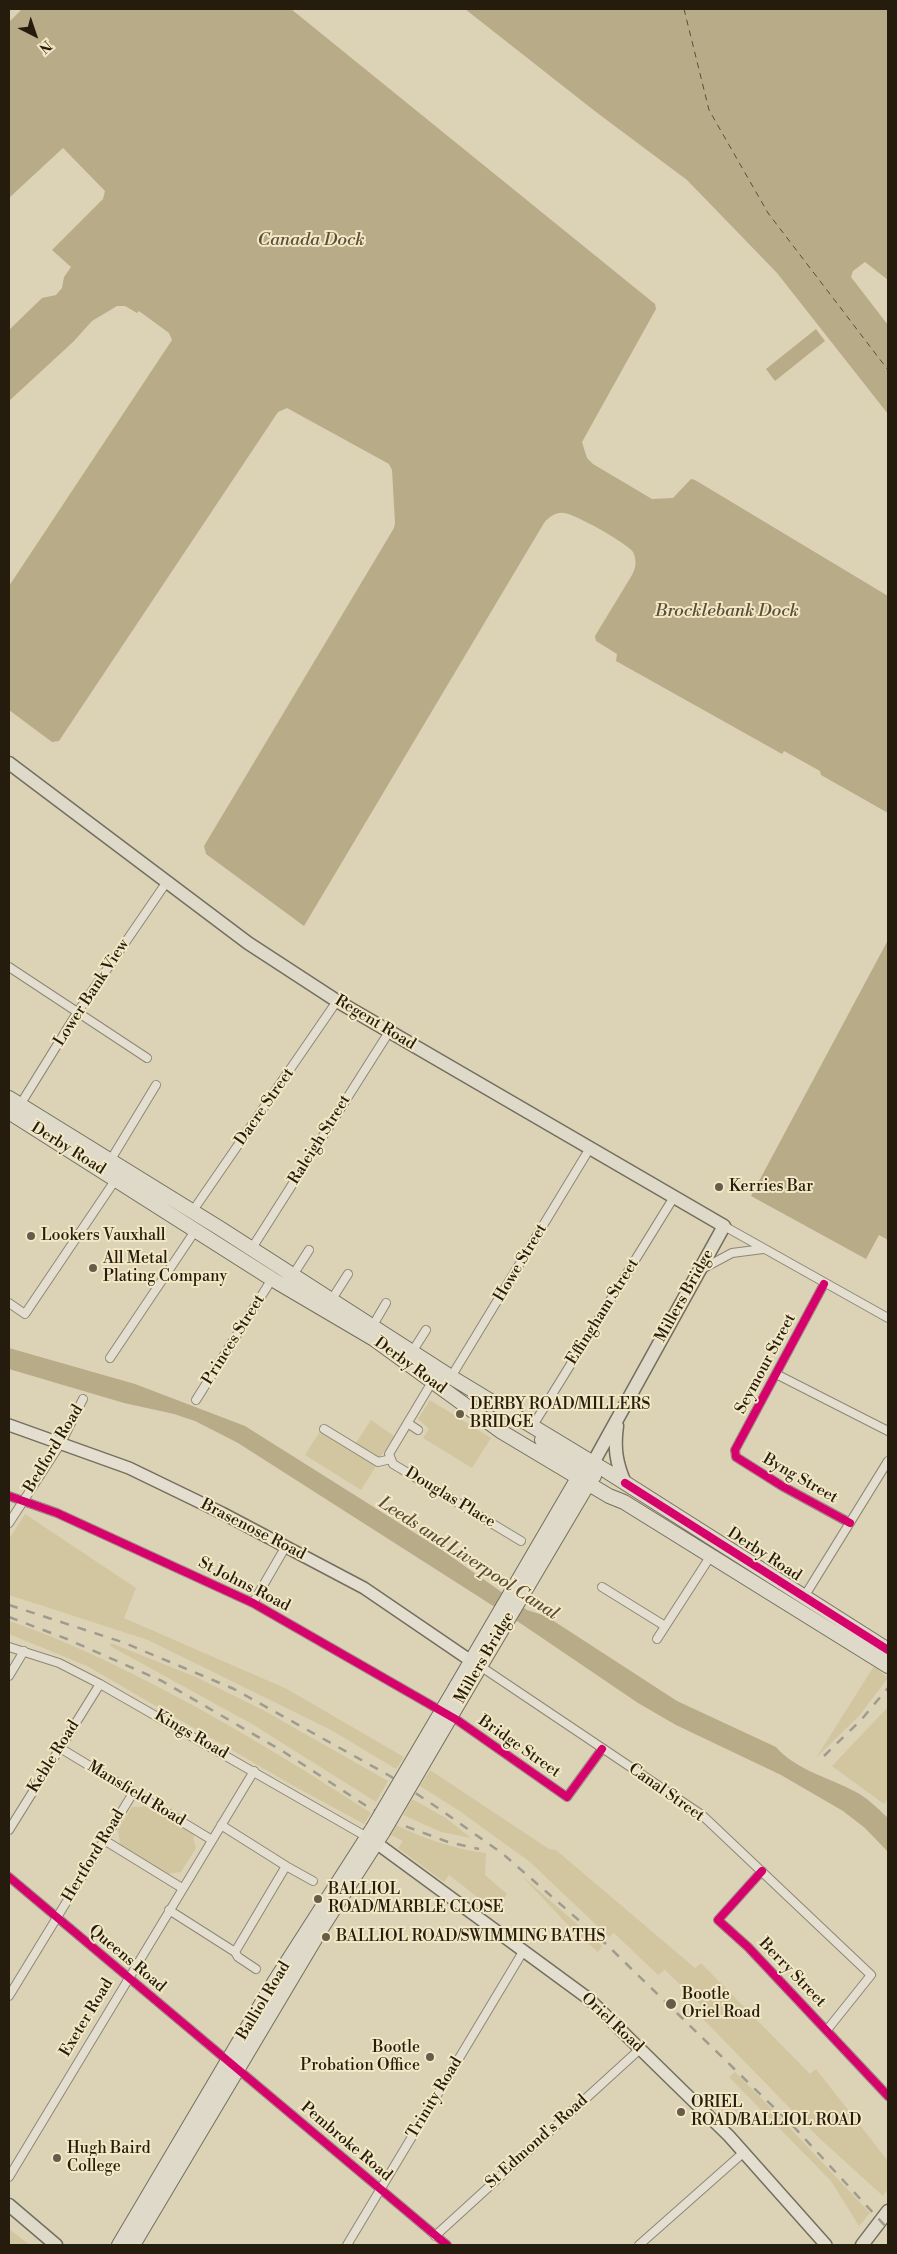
<!DOCTYPE html>
<html>
<head>
<meta charset="utf-8">
<style>
	body { margin:0 }
	#map { position:relative; width:897px; height:2254px; overflow:hidden; background:#dcd3b7; font-family:"Libre Bodoni",serif }
	canvas { display:block }
	.frame { position:absolute; inset:0; border:10px solid #261c0e; pointer-events:none }
	.north { position:absolute; left:10px; top:10px; width:50px; height:50px; -webkit-text-stroke:4px #f2e8c6; paint-order:stroke; rotate:139deg; font-size:14px; font-weight:700; line-height:20px; text-align:center; color:#261c0e }
	.north::after { content:''; display:block; margin:auto; width:18px; height:22px; background:#261c0e; clip-path:polygon(50% 0,100% 100%,50% 72%,0 100%) }
</style>
</head>
<body>
<div id="map">
<canvas width="897" height="2254"></canvas>
<div class="frame"></div>
<div class="north">N</div>
</div>
<script>
const g = document.querySelector('canvas').getContext('2d');
g.lineJoin = 'round';
function fill(path, color) { g.fillStyle = color; g.fill(path, 'evenodd'); }
function trace(path, color, width, dash) { g.strokeStyle = color; g.lineWidth = width; g.lineCap = dash ? 'butt' : 'round'; g.setLineDash(dash || []); g.stroke(path); }
function label(font, color, halo, rows, align = 'center') {
  g.font = font + ' "Libre Bodoni",serif'; g.lineWidth = 4; g.setLineDash([]); g.textBaseline = 'middle'; g.strokeStyle = halo; g.fillStyle = color; for (const [text, x, y, turn = 0] of rows) {
    g.save(); g.translate(x, y); g.rotate((+turn || 0) * Math.PI / 180); g.textAlign = isNaN(turn) ? turn : align; if (halo) g.strokeText(text, 0, 0); g.fillText(text, 0, 0); g.restore();
  }
}
fill(new Path2D(`
	M430,1400l61,38 -19,30 -49,-30 6,-9 -11,-10z
	M371,1420l23,16 -16,25 -24,-15z
	M320,1431l56,35 -15,24 -56,-35z
	M25,1514l111,74 -12,30 163,71 117,68 -8,12 -65,-39 -183,-90 -139,-45v-56z
	M9,1621c43,14 85,34 126,54 82,41 159,88 236,138l-7,11 -72,-39 -205,-119 -78,-32z
	M111,1643l85,34 67,33 125,71 -12,21 -124,-78 -142,-78z
	M874,1666l14,12 -29,38 -43,42z
	M888,1707v92l-4,5 -52,-38z
	M430,1770l119,79 7,1 139,118 6,-5 109,111 6,-5 72,92v28l-5,7 -65,-59 -116,-119 6,-6 -43,-42 -7,5 -44,-42 -5,4 -79,-75 -72,-52 -38,-24z
	M412,1799l34,19 25,20 -30,-6 -38,-17z
	M145,1804l50,30 -2,4 3,10 -15,24 -13,2 -48,-29 -2,-15 14,-23h10z
	M396,1825c29,14 58,24 90,28l-1,22 22,19 -12,17 -46,-36 -5,7 -46,-34 5,-7 -12,-6z
	M521,1875l81,71 -4,6 -32,-29z
	M735,2072l37,37 98,104 -11,13 -28,-45 -102,-104z
	M9,2229l21,16h-21z`), '#d2c6a0');
fill(new Path2D(`
	M22,9h269l364,295 1,5 -74,133 5,16 6,6 59,35 21,-1 18,-19 4,1 193,116v217l-67,-38 -1,-4 -36,-20 -2,3 -166,-93 1,-7 -21,-13 -1,-5 37,-61c4,-7 5,-15 1,-23 -6,-9 -58,-38 -69,-39 -8,-1 -15,4 -20,10l-240,403 -98,-72 -2,-8 190,-318 1,-5 -3,-53 -3,-6 -102,-56 -9,4 -219,329 -7,1 -43,-32v-124l163,-246 -3,-7 -30,-22 -2,2 -12,-7h-8l-25,15 -19,21 -64,59v-71l33,-32 14,-3 6,-7 2,-11 7,-10 -19,-17 51,-51 2,-8 -42,-43 -54,50v-176z
	M465,9h423v271l-23,-18 -12,9 -2,6 37,48v89l-111,-141 -90,-93 -91,-68z
	M816,329l9,12 -50,40 -9,-12z
	M888,940v300l-9,-5 -13,24 -115,-63z
	M9,1348l126,36 110,42 197,124 85,60 19,6 131,85 99,46c20,23 52,30 78,44 13,6 24,18 34,27v34l-23,-24 -22,-17 -62,-36 -105,-50 -38,-22 -115,-78 -285,-182 -43,-22 -21,-7 -50,-11 -115,-34z`), '#b8ab88');
trace(new Path2D(`
	M684,9l25,101 59,103 120,157`), '#5a4e37', 1, [6, 5]);
const minor = new Path2D(`
	M9,967l138,91
	M20,1105l57,-92 89,-130
	M110,1161l46,-76
	M192,1212l145,-211
	M724,1226l164,92
	M252,1248l137,-216
	M702,1269l30,-16 31,-4
	M293,1275l16,-25
	M824,1284l-89,166 1,7 46,29 68,37
	M332,1299l16,-25
	M9,1303l16,11 91,-135
	M372,1327l14,-24
	M412,1352l14,-22
	M110,1358l85,-127
	M776,1374l112,57
	M451,1377l139,-229
	M432,1382l-43,72 4,10 128,77
	M196,1400l76,-121
	M409,1424l9,6
	M532,1427l142,-230
	M324,1429l54,33 13,-3
	M9,1496l48,17 196,90 204,117 110,77 35,-48
	M9,1523l52,-80 22,-44
	M602,1587l63,39
	M804,1597l84,-136
	M253,1603l33,-57
	M657,1639l53,-82
	M9,1647l50,16 41,21 267,153
	M480,1666l222,149 169,160 -44,55
	M9,1676l15,-25
	M60,1748l152,92
	M9,1830l91,-146
	M104,1840l78,48
	M286,1866l27,15
	M762,1871l-44,49 30,27 140,149
	M9,1877l438,368
	M169,1910l66,42 51,-86 -65,-41
	M235,1952l3,5 18,12
	M9,1996l124,-203
	M9,2177l245,-406
	M435,2236l205,-187
	M347,2245l177,-295
	M639,2245l104,-92`);
const secondary = new Path2D(`
	M9,1425l120,43 93,45 142,75 113,77
	M371,1839l218,160 140,137 97,109`);
const primary = new Path2D(`
	M9,763l239,180 89,58 387,225 -131,237
	M617,1426c-3,21 -1,37 8,57
	M9,2205l47,40
	M862,2245l26,-34`);
const trunk = new Path2D(`
	M9,1098l212,131 230,148 157,95 280,178
	M9,1112l263,167 102,60 128,93 107,64 15,6 264,164
	M542,1440l5,7 47,29
	M456,1687l122,-209 10,-6 5,-9
	M465,1692l123,-208v-7
	M119,2245l156,-264 98,-153
	M133,2245l188,-316 62,-97`);
trace(minor, '#8d8775', 10);
trace(secondary, '#746e5e', 14);
trace(primary, '#746e5e', 15);
trace(trunk, '#746e5e', 16);
trace(minor, '#e3ded0', 8);
trace(secondary, '#e3ded0', 11);
trace(primary, '#ded9c8', 12);
trace(trunk, '#ded9c8', 14);
trace(new Path2D(`
	M9,1605l116,38 109,46 156,87 48,32 65,46 103,90 188,183 94,102
	M9,1617l58,22 95,42 122,71 84,55 37,19 43,16 31,7
	M824,1756l37,-36 27,-32`), '#9f9b8f', 2.5, [9, 9]);
const trunkBridge = new Path2D(`
	M373,1828l83,-141
	M383,1832l82,-140`);
trace(trunkBridge, '#746e5e', 16, []);
trace(trunkBridge, '#ded9c8', 14);
trace(new Path2D(`
	M824,1284l-89,166 1,7 46,29 68,37
	M625,1483l263,167
	M9,1496l48,17 196,90 204,117 110,77 35,-48
	M762,1871l-44,49 30,27 140,149
	M9,1877l438,368`), '#d6006c', 8);
for (const [x, y, r, color] of [
	[719,1187,5,"#665c49"],
	[31,1236,5,"#665c49"],
	[93,1268,5,"#665c49"],
	[460,1414,5,"#665c49"],
	[318,1899,5,"#665c49"],
	[326,1937,5,"#665c49"],
	[671,2004,6,"#665c49"],
	[430,2057,5,"#665c49"],
	[681,2112,5,"#665c49"],
	[57,2158,5,"#665c49"]
]) { const dot = new Path2D(); dot.arc(x, y, r, 0, 2 * Math.PI); g.fillStyle = color; g.fill(dot); trace(dot, '#f2e8c6', 2); }
label('16px', '#261c0e', '#f2e8c6', [
	["Lower Bank View",92,993,-57],
	["Regent Road",375,1023,31],
	["Dacre Street",265,1107,-55],
	["Raleigh Street",320,1140,-58],
	["Derby Road",68,1149,32],
	["Howe Street",521,1263,-59],
	["Millers Bridge",685,1296,-61],
	["Effingham Street",603,1312,-58],
	["Princes Street",234,1340,-58],
	["Seymour Street",766,1364,-62],
	["Derby Road",410,1366,36],
	["Bedford Road",54,1449,-59],
	["Byng Street",800,1479,30],
	["Douglas Place",450,1498,31],
	["Brasenose Road",253,1530,27],
	["Derby Road",764,1555,33],
	["St Johns Road",244,1585,27],
	["Millers Bridge",485,1658,-60],
	["Kings Road",191,1735,30],
	["Bridge Street",519,1747,35],
	["Keble Road",54,1757,-58],
	["Canal Street",666,1793,35],
	["Mansfield Road",136,1794,31],
	["Hertford Road",94,1856,-59],
	["Queens Road",127,1959,40],
	["Berry Street",792,1973,46],
	["Balliol Road",264,2001,-59],
	["Exeter Road",87,2018,-59],
	["Oriel Road",612,2023,43],
	["Trinity Road",435,2098,-59],
	["Pembroke Road",346,2142,40],
	["St Edmond's Road",537,2142,-42]
]);
label('16px', '#261c0e', '#f2e8c6', [
	["Kerries Bar",729,1187],
	["Lookers Vauxhall",41,1236],
	["All Metal",103,1259],
	["Plating Company",103,1277],
	["DERBY ROAD/MILLERS",470,1405],
	["BRIDGE",470,1423],
	["BALLIOL",328,1890],
	["ROAD/MARBLE CLOSE",328,1908],
	["BALLIOL ROAD/SWIMMING BATHS",336,1937],
	["Bootle",682,1995],
	["Oriel Road",682,2013],
	["Bootle",420,2048,"right"],
	["Probation Office",420,2066,"right"],
	["ORIEL",691,2103],
	["ROAD/BALLIOL ROAD",691,2121],
	["Hugh Baird",67,2149],
	["College",67,2167]
], 'left');
label('italic 18px', '#5a4e37', '#f2e8c6', [
	["Canada Dock",311,241],
	["Brocklebank Dock",727,612],
	["Leeds and Liverpool Canal",468,1559,33]
]);
</script>
</body>
</html>
